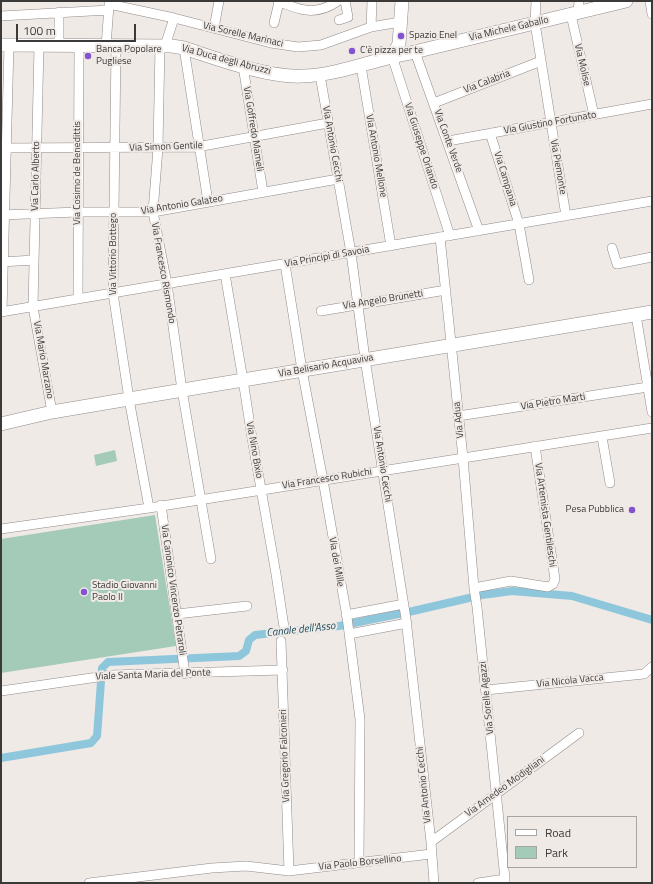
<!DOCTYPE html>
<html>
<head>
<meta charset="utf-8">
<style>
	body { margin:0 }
	#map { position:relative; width:653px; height:884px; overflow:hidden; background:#f0eae7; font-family:"Titillium Web",sans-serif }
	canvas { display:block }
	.frame { position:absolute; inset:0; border:2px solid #3c3a39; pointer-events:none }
	.legend { position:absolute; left:507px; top:816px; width:130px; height:52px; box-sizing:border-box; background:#f0eae7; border:1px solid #a8a4a1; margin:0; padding:5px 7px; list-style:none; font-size:12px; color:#3c3a39 }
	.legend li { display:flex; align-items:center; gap:8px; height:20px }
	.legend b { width:20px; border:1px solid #a8a4a1 }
	.scale { position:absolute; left:16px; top:24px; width:120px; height:18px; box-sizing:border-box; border:2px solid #3c3a39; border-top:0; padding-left:5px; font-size:12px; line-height:14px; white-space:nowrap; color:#3c3a39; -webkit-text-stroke:3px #f0eae7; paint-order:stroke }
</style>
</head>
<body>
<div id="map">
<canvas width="653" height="884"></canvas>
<div class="frame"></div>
<ul class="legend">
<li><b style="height:5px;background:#fff"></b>Road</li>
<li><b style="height:11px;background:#a4cab8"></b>Park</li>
</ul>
<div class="scale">100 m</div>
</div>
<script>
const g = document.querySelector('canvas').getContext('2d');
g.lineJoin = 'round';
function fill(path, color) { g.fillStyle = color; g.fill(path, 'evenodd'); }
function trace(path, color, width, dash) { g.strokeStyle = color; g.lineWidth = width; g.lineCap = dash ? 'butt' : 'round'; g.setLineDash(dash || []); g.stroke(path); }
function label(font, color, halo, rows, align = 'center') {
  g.font = font + ' "Titillium Web",sans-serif'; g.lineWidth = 4; g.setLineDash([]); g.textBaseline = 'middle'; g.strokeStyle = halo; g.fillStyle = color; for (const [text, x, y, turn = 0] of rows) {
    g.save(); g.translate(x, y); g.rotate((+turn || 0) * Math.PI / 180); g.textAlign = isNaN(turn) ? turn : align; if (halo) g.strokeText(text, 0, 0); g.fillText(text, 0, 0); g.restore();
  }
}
fill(new Path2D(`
	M115,450l2,11 -21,5 -2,-11z
	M155,515l21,131 -175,27v-134z`), '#a4cab8');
trace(new Path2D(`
	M1,758l90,-15 6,-7 5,-68 6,-6 131,-6 7,-5 3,-11 6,-5 84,-9 74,-15 69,-16 30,-4 60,5 80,24`), '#8ec7db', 8);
const street = new Path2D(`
	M278,1c23,10 38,15 60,0
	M536,1l-1,22 31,193
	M650,1l2,13
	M109,4l65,14 97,25 27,4 23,-2 50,-18 29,-5
	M578,13l1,-12
	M571,15l23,100
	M1,16l108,-6
	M339,20l9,-3 -3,-16
	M274,23l5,-21
	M371,27l1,-26
	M214,28l5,-27
	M160,45l-2,103 -5,64 14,72 15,106 29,169
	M39,46l-6,261 19,105
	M59,46v-34
	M106,46l3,-40
	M116,46l-3,247 16,106 20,109
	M165,46l9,-28
	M184,48l24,154
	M415,52l64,179
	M392,56l58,180
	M243,66l20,126
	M361,66l30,180
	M320,75l31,178 14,106 41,260 25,223 3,41
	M434,103l107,-42
	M490,133l29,91 10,56
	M448,141l204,-37
	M1,148l196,-1 131,-24
	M1,215l77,-3h75l185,-33
	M440,237l23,221 11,130 3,19 28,272 -27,4
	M612,248l5,16 35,-7
	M1,262l33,-2
	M285,264l17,106 21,110 24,137 13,102 -1,144
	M225,274l18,106 9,58 24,136 8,53
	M78,299l1,-253
	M321,311l125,-21
	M1,312l651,-111
	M2,312l7,-267
	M636,315l16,97
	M458,416l190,-29
	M602,437l8,46
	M161,505l24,169
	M1,529l148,-21 503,-80
	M474,588l37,-7 37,6 5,-3 2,-5 -20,-133
	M177,614l70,-8
	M346,615l58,-11
	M349,634l58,-11
	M281,641l8,230
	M486,690l158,-16 8,-7
	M1,691l111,-16 171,-5
	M431,842l148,-109
	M89,883l123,-15 34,-2 43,5 142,-17`);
const secondary = new Path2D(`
	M1,45l171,1 12,2c34,11 84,30 119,28 36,-1 71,-17 107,-23l216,-52
	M392,56l7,-12 3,-43
	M1,424l51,-12 77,-13 523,-87`);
trace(street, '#908a88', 10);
trace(secondary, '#908a88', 14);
trace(street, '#fff', 9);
trace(secondary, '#fff', 13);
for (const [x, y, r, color] of [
	[401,36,4,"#8354cd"],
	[352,51,4,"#8354cd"],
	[88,56,4,"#8354cd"],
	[632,510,4,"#8354cd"],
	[84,592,4,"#8354cd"]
]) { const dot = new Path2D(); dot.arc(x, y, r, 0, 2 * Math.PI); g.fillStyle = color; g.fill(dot); trace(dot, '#f0eae7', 1.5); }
label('10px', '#3c3a39', '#f0eae7', [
	["Via Michele Gaballo",509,29,-13],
	["Via Sorelle Marinaci",243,35,13],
	["Via Duca degli Abruzzi",226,60,15],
	["Via Molise",582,65,77],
	["Via Calabria",487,82,-21],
	["Via Giustino Fortunato",550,123,-10],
	["Via Goffredo Mameli",253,129,81],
	["Via Conte Verde",448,141,70],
	["Via Antonio Cecchi",332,144,80],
	["Via Giuseppe Orlando",421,146,72],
	["Via Simon Gentile",166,147,-2],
	["Via Antonio Mellone",376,156,80],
	["Via Piemonte",558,167,80],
	["Via Cosimo de Benedittis",78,173,-90],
	["Via Carlo Alberto",36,176,-89],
	["Via Campania",505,179,73],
	["Via Antonio Galateo",182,205,-9],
	["Via Vittorio Bottego",114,254,-90],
	["Via Principi di Savoia",327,257,-10],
	["Via Francesco Rismondo",163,273,80],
	["Via Angelo Brunetti",383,300,-9],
	["Via Mario Marzano",43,360,80],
	["Via Belisario Acquaviva",326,366,-10],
	["Via Pietro Marti",553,402,-9],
	["Via Adua",459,420,-96],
	["Via Nino Bixio",254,450,80],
	["Via Antonio Cecchi",382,464,81],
	["Via Francesco Rubichi",327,479,-9],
	["Via Artemista Gentileschi",545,515,82],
	["Via dei Mille",336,562,80],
	["Via Canonico Vincenzo Petraroli",173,590,82],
	["Viale Santa Maria del Ponte",153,675,-2],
	["Via Nicola Vacca",570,681,-6],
	["Via Sorelle Agazzi",487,698,-96],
	["Via Gregorio Falconieri",285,756,-92],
	["Via Antonio Cecchi",424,785,-96],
	["Via Amedeo Modigliani",505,787,-36],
	["Via Paolo Borsellino",360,863,-6]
]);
label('10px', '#3c3a39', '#f0eae7', [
	["Spazio Enel",409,36],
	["Banca Popolare",96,50],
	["Pugliese",96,62],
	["C'è pizza per te",360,51],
	["Pesa Pubblica",624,510,"right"],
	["Stadio Giovanni",92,586],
	["Paolo II",92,598]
], 'left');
label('italic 11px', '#205160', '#f0eae7', [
	["Canale dell'Asso",301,630,-6]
]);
</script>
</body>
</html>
